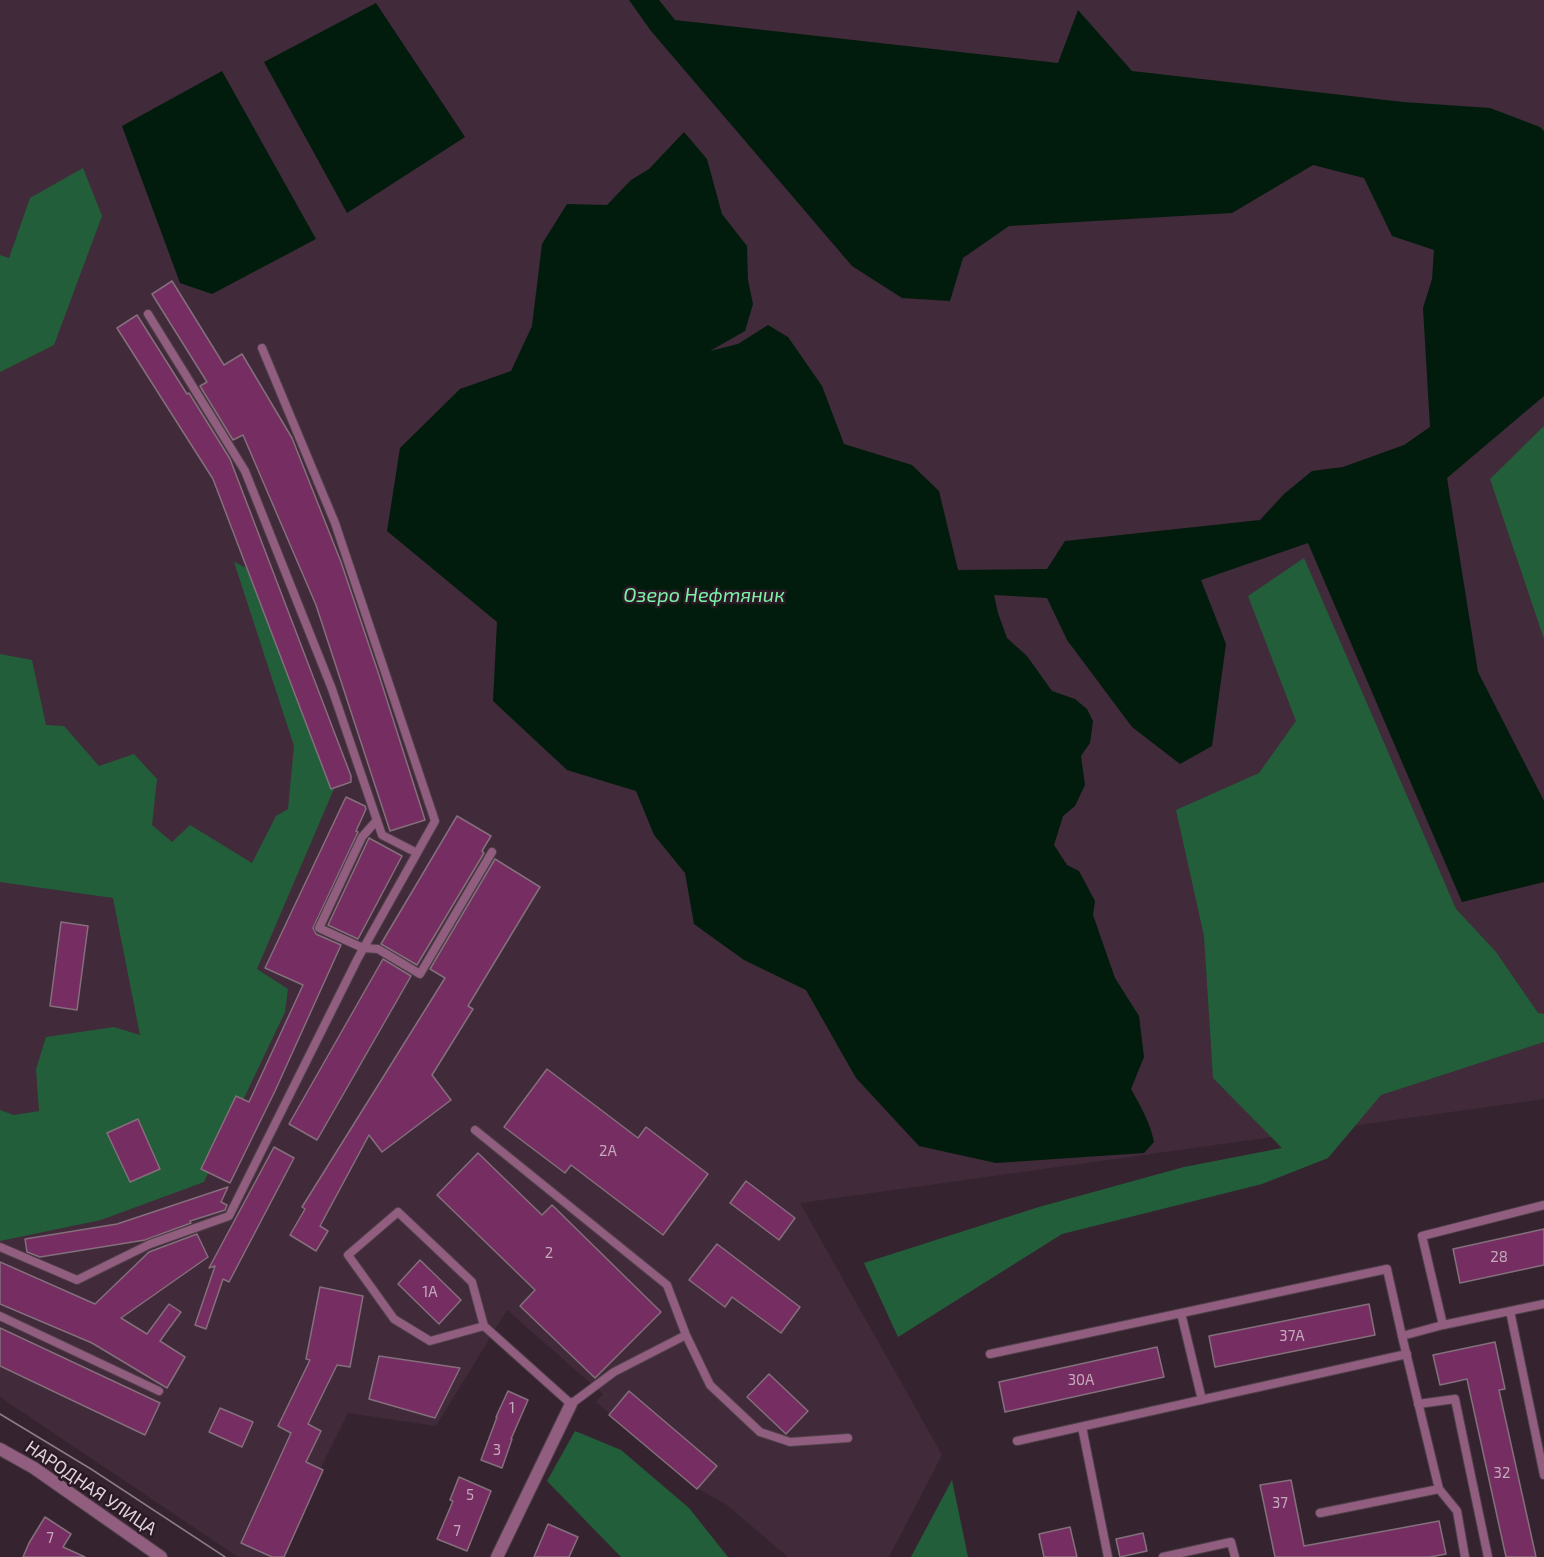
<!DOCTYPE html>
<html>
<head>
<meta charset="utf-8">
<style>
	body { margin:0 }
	canvas { display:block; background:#35242f }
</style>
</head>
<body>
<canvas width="1544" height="1557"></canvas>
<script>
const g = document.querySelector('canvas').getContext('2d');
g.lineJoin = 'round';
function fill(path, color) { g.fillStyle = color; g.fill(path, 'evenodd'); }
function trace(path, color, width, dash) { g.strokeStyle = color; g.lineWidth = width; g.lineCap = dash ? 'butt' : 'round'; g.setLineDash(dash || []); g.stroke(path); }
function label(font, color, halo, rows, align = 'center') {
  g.font = font + ' "Exo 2",sans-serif'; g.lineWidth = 5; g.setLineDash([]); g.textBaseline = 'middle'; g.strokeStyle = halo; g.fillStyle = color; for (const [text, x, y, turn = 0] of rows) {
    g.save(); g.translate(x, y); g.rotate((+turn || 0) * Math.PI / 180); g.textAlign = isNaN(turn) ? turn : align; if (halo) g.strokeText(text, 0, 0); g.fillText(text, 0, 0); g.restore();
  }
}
fill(new Path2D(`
	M0,0h1544v1099l-744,104 142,252 -53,102h-101l-61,-52 -34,-19 -97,-84 7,-8 -96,-84 -71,116 -88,-13 -72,144h-38l-238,-160z`), '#412a39');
fill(new Path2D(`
	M83,168l19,48 -48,129 -54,27v-117l9,3 21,-60z
	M1544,426v213l-54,-160z
	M1304,558l152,351 40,43 42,61 6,1v28l-163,53 -53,63 -66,26 -200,50 -164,103 -34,-74 175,-56 145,-40 98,-19 -69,-70 -9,-142 -28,-126 83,-37 37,-52 -48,-125z
	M234,562l31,15 74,200 -82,192 31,20 -3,23 -81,170 -103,38 -101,21v-131l14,5 25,-4 -3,-42 10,-32 68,-10 26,8 -27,-137 -113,-16v-228l32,6 14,65 18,1 35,40 35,-12 23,25 -5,46 20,17 18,-17 62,38 24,-47 12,-7 6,-63z
	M575,1431l46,19 68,58 39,49h-107l-74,-76z
	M952,1480l16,77h-57z`), '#235e3b');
fill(new Path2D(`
	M629,0h30l16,20 383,43 20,-53 54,61 271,31 87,6 50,19 4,4v265l-97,82 31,194 66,129v81l-82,20 -154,-359 -107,37 25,64 -14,102 -32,18 -48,-37 -65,-87 -20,-42 -53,-3 4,18 9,25 20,18 25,35 23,8 12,10 6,12 -3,22 -9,13 4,29 -10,21 -12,10 -9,29 13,20 12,6 16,30 -2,14 22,63 24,38 5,41 -13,32c10,18 19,33 23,53l-10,11 -148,10 -77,-17 -63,-68 -50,-88 -62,-30 -50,-36 -9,-51 -31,-38 -18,-44 -69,-21 -74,-69 4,-79 -110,-91 13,-83 60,-59 51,-18 21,-45 10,-82 25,-40 40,1 24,-25 18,-11 35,-37 23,27 15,55 25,32 1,34 5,24 -8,27 -35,20 28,-7 30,-19 20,12 34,49 22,58 68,21 27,26 19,79 89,-1 18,-28 195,-21 24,-26 28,-23 31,-4 61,-22 26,-18 -7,-119 9,-29 2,-29 -42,-14 -28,-58 -51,-13 -81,48 -223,13 -46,32 -13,43 -48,-3 -50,-32 -201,-235z
	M376,3l89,134 -118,76 -83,-151z
	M222,71l94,168 -104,55 -32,-11 -58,-157z`), '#011c0c');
const building = new Path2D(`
	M172,281l52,84 18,-11 50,84 49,124 38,113 46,145 -35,11 -74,-226 -73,-170 -10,5 -33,-54 7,-4 -55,-88z
	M137,315l50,79 2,-1 41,66 121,317v6l-20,7 -118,-310 -96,-151z
	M346,797l19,9 1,3 -10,22 2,1 -45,96 3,6 25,11 -66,146 -45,92 -29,-14 35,-73 13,6 54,-117 -38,-17z
	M457,816l34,20 -9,15 2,2 -67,112 -36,-21z
	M369,838l33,18 -44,83 -30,-14z
	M495,859l45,28 -72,119 5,3 -41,66 19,25 -69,52 -13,-17 -49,91 8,5 -12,20 -26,-16 15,-26 -3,-2 143,-229 -15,-9z
	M61,922l27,4 -11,84 -27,-4z
	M383,959l28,17 -94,164 -28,-16z
	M547,1069l91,69 8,-11 62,47 -45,61 -92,-70 -6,8 -61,-46z
	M138,1119l22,50 -30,13 -23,-49z
	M274,1147l20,11 -65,124 -6,-3 -17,50 -11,-4 20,-59 -6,2z
	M478,1153l64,62 10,-10 109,107 -66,66 -75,-72 15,-16 -98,-95z
	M746,1181l49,37 -16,22 -49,-37z
	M228,1187l-7,15 6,3 -2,5 -35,11 1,2 -46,17 -105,17 -13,-5 -2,-13 92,-15z
	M1544,1229v36l-84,18 -7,-34z
	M197,1234l11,23 -87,61 26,16 22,-30 12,8 -21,29 25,16 -18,31 -75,-45 -92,-39v-42l95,42 54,-52z
	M717,1244l83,63 -19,26 -49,-36 -7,10 -36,-27z
	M420,1260l41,40 -22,24 -41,-40z
	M320,1287l43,9 -13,71 -13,-2 -29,59 13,7 -15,31 17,8 -39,87h-12l-31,-14 50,-110 -13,-7 32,-66 -4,-1z
	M1369,1304l6,31 -160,32 -6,-31z
	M0,1328l160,75 -15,32 -145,-69z
	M1495,1342l10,47 -6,1 37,167h-30l-39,-178 -27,6 -7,-30z
	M1157,1347l7,30 -159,35 -6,-30z
	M379,1356l81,12 -25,50 -66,-19z
	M769,1374l39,37 -22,23 -39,-37z
	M508,1391l20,9 -17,39h1l-10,29 -21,-8 16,-43h-1z
	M629,1391l88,75 -20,23 -88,-74z
	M220,1408l33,14 -11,25 -33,-15z
	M459,1477l32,14 -24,60 -30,-12 16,-38 -3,-1z
	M1291,1480l13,66 135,-25 7,33 -16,3h-155l-15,-72z
	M45,1517l26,17 -8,13 22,10h-62l6,-14z
	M548,1524l30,13 -9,20h-35z
	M1070,1527l7,30h-33l-5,-23z
	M1143,1533l4,18 -27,6 -4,-18z`);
fill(building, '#762d61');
trace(building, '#846f7c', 1.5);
const lane = new Path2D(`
	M148,314l97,157 87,218 50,146 35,18
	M377,820l-15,17 -43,91 44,20 15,1 42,25 72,-122
	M475,1130l192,155 19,50
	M0,1247l77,33 73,-36 79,-28 129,-258 77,-137 -100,-298 -73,-175
	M1510,1311l34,164
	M1181,1313l21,87
	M0,1316l159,75
	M1443,1325l-21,-89 122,-31
	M484,1326l-54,15 -36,-22 -46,-64 50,-43 74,70 12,44 87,78 43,-32 72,-37 24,50 50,47 30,10 58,-4
	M990,1354l397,-85 15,67
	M1418,1404l37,-5 33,158
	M1082,1427l26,130
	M1017,1441l390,-87
	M1320,1513l119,-24
	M1163,1557l68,-15 4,15
	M1465,1557l-8,-46 -18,-22 -37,-153 41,-11 101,-21`);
const street = new Path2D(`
	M0,1449l34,19 127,89
	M497,1557l74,-153`);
trace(lane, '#50404a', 10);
trace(street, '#50404a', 14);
trace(lane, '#915e80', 8);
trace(street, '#915e80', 12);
trace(new Path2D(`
	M0,1414l91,55 134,88`), '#8a7c85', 1.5);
label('15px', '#c4aabc', null, [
	["2А",608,1151],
	["2",549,1253],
	["28",1499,1257],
	["1А",430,1292],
	["37А",1292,1336],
	["30А",1081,1380],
	["1",512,1408],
	["3",497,1450],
	["32",1502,1473],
	["5",470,1495],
	["37",1280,1503],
	["7",457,1531],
	["7",50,1538]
]);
label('18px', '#ded3da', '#2b1a25', [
	["НАРОДНАЯ УЛИЦА",91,1488,34]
]);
label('italic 20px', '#7af1a7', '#2b1a25', [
	["Озеро Нефтяник",704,595]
]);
</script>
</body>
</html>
